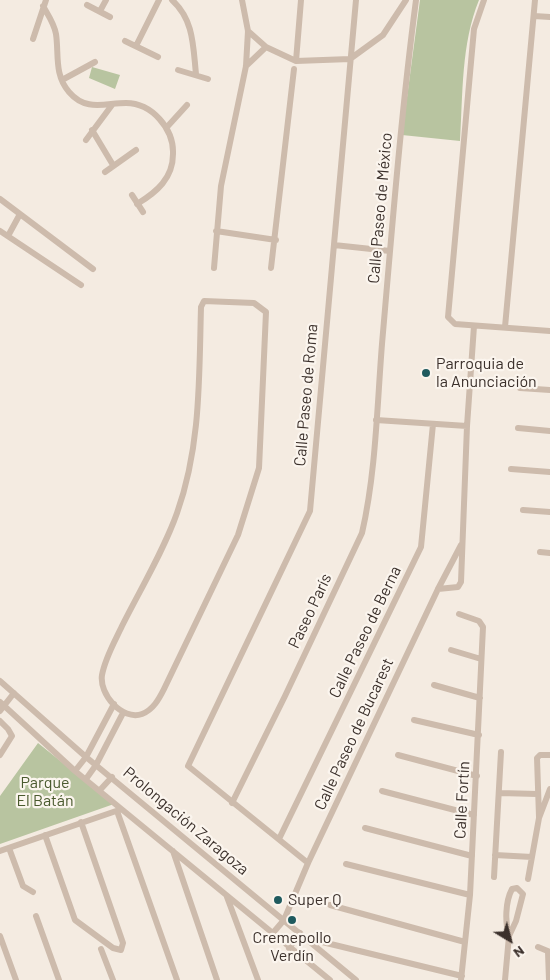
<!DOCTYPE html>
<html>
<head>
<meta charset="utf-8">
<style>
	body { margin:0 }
	#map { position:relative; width:550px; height:980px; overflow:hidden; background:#f4ebe1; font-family:Barlow,sans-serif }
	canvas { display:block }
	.north { position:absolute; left:485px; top:915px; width:50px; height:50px; -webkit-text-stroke:4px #fbf5ee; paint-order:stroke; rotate:143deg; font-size:14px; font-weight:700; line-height:20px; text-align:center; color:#3b302b }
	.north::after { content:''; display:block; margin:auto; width:18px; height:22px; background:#3b302b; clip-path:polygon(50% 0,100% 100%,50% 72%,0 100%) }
</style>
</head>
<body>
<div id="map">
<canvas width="550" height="980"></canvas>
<div class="north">N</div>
</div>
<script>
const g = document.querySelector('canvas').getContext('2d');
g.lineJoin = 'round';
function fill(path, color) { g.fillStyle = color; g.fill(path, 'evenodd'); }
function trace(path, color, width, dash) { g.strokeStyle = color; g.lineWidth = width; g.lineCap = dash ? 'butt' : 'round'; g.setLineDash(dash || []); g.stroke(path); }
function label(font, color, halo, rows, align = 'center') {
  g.font = font + ' Barlow,sans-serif'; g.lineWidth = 4.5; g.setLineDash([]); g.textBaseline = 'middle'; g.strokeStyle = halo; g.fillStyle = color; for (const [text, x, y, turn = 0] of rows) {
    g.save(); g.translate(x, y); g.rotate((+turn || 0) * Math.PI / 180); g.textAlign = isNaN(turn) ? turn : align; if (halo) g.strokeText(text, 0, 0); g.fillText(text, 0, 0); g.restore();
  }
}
fill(new Path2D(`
	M420,0h59c-18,44 -16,94 -19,141l-58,-6z
	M92,67l28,8 -5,14 -26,-11z
	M38,743l76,61 -114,40v-48z`), '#b8c4a0');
trace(new Path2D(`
	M172,0c22,20 21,46 24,74
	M484,0l-10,29 -26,288 7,7 95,7
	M87,5l23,12
	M43,6c5,9 11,17 13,28 3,20 -2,41 13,58 17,20 36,11 57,11 26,0 48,26 47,51 0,24 -16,38 -36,50
	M100,11l6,-11
	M534,16l16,1
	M248,31l18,16 30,14 54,-2 33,-24 23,-35
	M33,39l13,-39
	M125,41l33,16
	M136,46l23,-46
	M296,61l5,-61
	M246,66l20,-19
	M178,70l30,9
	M62,80l33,-18
	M167,127l20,-22
	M92,130l21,35
	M86,140l26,-35
	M105,172l31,-22
	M132,195l11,17
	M0,199l93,70
	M0,231l81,54
	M216,231l60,9
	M8,236l12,-22
	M334,245l56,6
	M214,268l7,-82 25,-120 2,-35 -6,-31
	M271,268l23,-199
	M204,301l50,2 12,9 -7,156 -21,67 -74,154c-5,10 -11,21 -22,25 -20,7 -43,-20 -40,-39 3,-17 13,-34 20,-49 18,-36 42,-76 55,-113 24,-67 22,-136 24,-206z
	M505,327l30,-327
	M520,388l30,2
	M376,420l91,6
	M518,428l32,3
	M511,469l39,3
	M523,510l27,2
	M540,552l10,1
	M438,589l20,-2 3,-5 6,-156 7,-100
	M459,614l20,7 4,6 -13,268 -9,85
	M451,650l30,9
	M0,681l86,76 270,223
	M434,685l46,13
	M0,702l75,69 255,209
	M0,711l14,-18
	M414,720l65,15
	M0,721l8,8 4,7 -12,19
	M398,755l79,21
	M75,771l11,-14 28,-53
	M86,779l10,-14 27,-52
	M100,790l12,-13
	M382,791l92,24
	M500,793l37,1
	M232,803l53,-107 77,-163c14,-61 15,-127 20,-189 10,-115 19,-230 34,-344
	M117,811l60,169
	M539,817l-2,-59 3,-3h10
	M365,828l107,28
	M45,835l30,85 38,28 8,2 2,-7 -42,-121
	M279,839l142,-292 12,-123
	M9,848l14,38 10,6
	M0,851l119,-41
	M173,851l44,129
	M495,855l37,2
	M308,863l-120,-97 122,-255 46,-511
	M346,864l124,31
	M494,877l7,-125
	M528,879l11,-61 11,-29
	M227,897l31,83
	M330,905l135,37
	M36,916l23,64
	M272,934l12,-14 24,-57 130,-274 23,-44
	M0,936l16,44
	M310,939l152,37
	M538,947l12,5
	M289,948l11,-15
	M101,949l12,31
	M548,952l1,28
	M505,980l4,-44 7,-15 7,-27 -6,-6 -5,1c-7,13 -7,34 -3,47`), '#cdbbac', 6);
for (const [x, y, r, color] of [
	[426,373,5,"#1f5a5e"],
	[278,900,5,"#1f5a5e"],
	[292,920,5,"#1f5a5e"]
]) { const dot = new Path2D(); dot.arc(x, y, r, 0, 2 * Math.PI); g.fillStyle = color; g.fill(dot); trace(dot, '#fbf5ee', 2); }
label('16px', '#3b302b', '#fbf5ee', [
	["Calle Paseo de México",380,208,-85],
	["Calle Paseo de Roma",306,395,-85],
	["Paseo París",310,611,-65],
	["Calle Paseo de Berna",365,632,-64],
	["Calle Paseo de Bucarest",354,734,-65],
	["Calle Fortín",462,800,-87],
	["Prolongación Zaragoza",186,821,40]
]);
label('16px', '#3b302b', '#fbf5ee', [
	["Parroquia de",436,364],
	["la Anunciación",436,382],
	["Super Q",288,900],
	["Cremepollo",292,938,"center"],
	["Verdín",292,956,"center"]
], 'left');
label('16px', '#4a5a2e', '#fbf5ee', [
	["Parque",45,783],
	["El Batán",45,801]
]);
</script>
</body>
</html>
